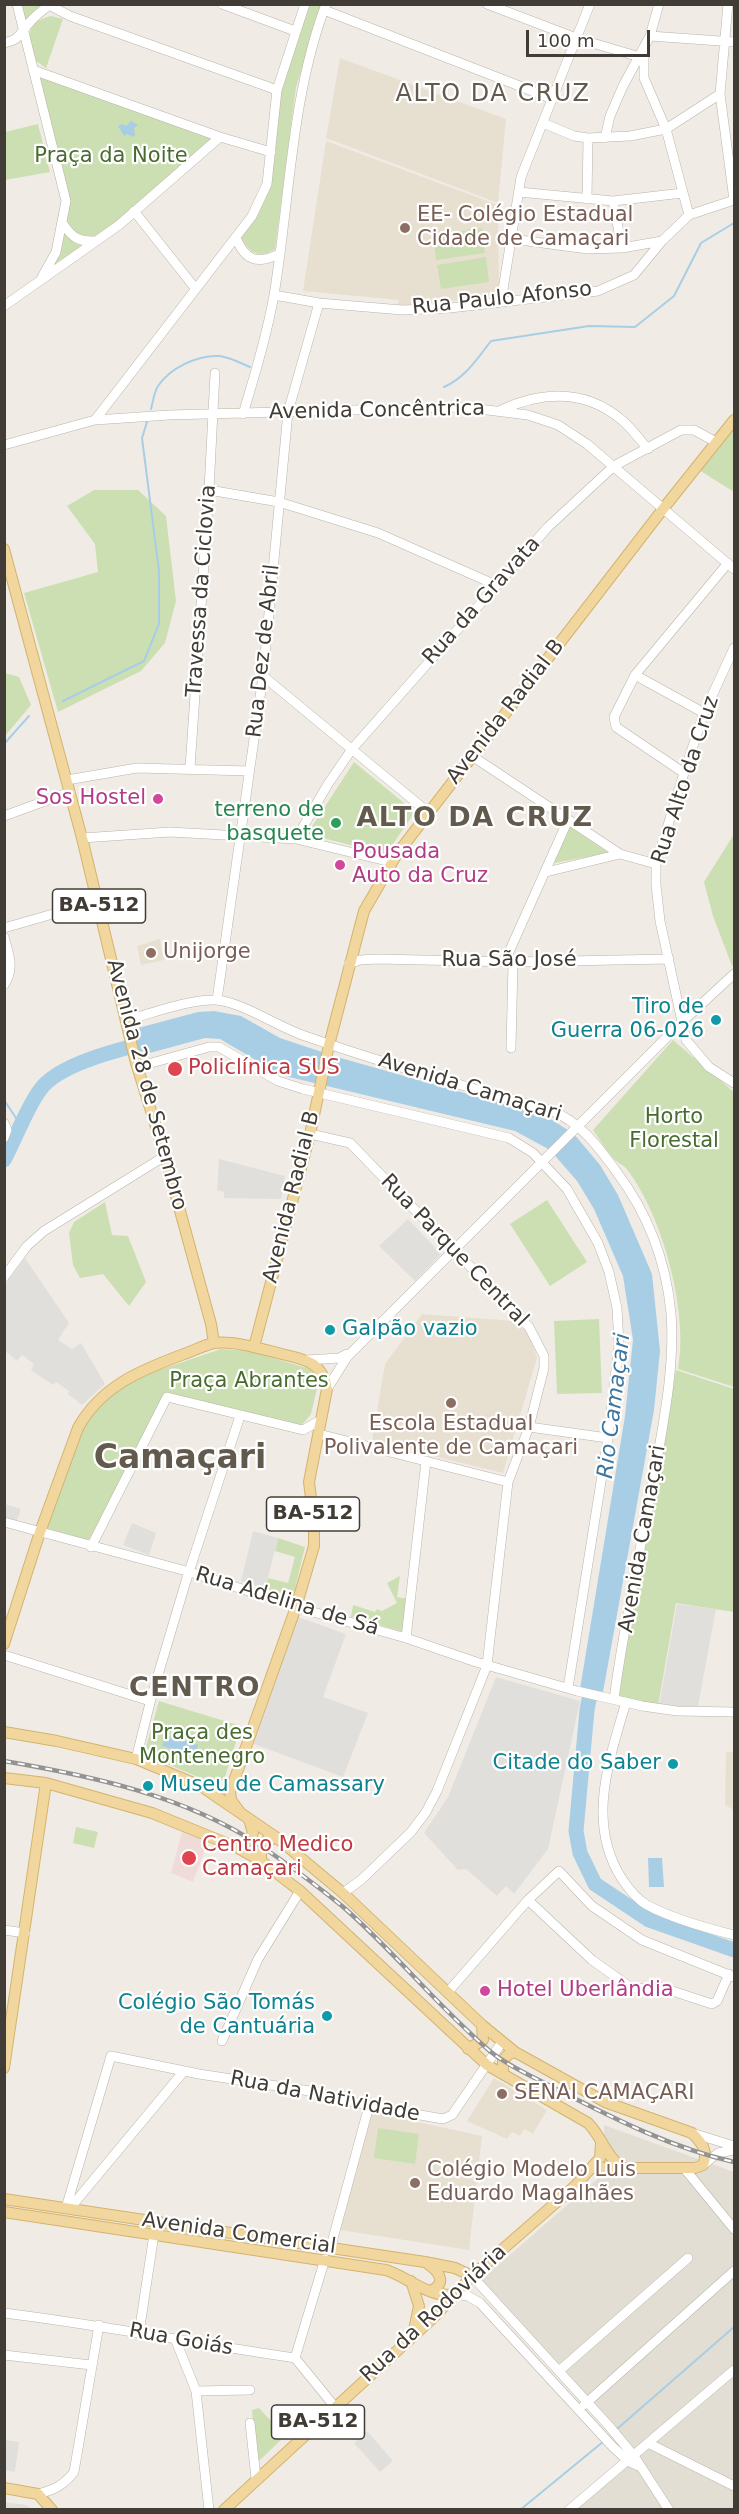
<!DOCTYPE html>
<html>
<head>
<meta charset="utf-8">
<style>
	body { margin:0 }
	#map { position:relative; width:739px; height:2514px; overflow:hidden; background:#f0ece5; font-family:"DejaVu Sans",sans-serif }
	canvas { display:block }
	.frame { position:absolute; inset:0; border:6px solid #413c35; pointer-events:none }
	.scale { position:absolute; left:526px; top:30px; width:124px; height:27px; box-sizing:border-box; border:3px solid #413c35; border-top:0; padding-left:8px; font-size:18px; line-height:21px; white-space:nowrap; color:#413c35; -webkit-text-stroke:4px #fff; paint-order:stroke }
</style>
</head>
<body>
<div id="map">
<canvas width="739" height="2514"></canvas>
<div class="frame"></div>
<div class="scale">100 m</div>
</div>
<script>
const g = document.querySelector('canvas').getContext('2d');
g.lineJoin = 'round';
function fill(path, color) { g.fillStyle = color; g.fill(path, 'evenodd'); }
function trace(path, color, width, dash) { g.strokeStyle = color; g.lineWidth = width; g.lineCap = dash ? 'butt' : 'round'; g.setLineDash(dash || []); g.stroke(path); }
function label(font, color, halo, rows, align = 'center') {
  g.font = font + ' "DejaVu Sans",sans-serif'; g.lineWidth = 4.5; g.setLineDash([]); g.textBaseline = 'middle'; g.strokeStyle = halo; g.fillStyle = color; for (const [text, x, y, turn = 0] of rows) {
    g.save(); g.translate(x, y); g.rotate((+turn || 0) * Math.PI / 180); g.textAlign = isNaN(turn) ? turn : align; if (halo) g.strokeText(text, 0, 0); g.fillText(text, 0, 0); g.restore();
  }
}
fill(new Path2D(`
	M604,2125l130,47v337h-170l70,-60 -153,-169 123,-107z`), '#e3ded3');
fill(new Path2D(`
	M340,58l166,61 -8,84 -172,-65z
	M326,141l172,64 1,91 -102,10 2,-6 -96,-9z
	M160,939l4,21 -23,5 -4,-19z
	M422,1314l92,7 15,12 8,25 -34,115 -131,-32 13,-77z
	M726,1752h8v58l-9,-5z
	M494,2078l53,32 -14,24 -9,-5 -4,7 -8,-4 -5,7 -40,-18z
	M371,2112l111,24 -13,114 -129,-20z`), '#e7e0d0');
fill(new Path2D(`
	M182,1832l26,10 -15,40 -22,-9z`), '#efdcd9');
fill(new Path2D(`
	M20,5h19l5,3 -20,15z
	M305,5h18l-27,82 -21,162c-16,11 -27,3 -34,-12l25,-52 11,-95z
	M51,16l12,3 -17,49 -10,-7c-7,-24 -14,-37 15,-45z
	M36,75l178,63 -95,83 -74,53 15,-19 8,-56z
	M38,124l12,48 -45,8v-48z
	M482,228l3,25 -49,7 -3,-24z
	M486,257l3,25 -48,7 -4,-24z
	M734,424v68l-35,-22z
	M94,490h44l28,26 10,85 -11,42 -24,28 -83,41 -34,-119 74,-21 -3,-28 -28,-38z
	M5,673l14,4 12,28 -26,31z
	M354,762l61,50 -29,42 -79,-20z
	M570,827l39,26 -55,10z
	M734,834v129l-2,3 -19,-50 -9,-34z
	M673,1040l61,52v295l-56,-18c11,-57 -16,-155 -52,-201 -3,-3 -8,-5 -11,-8 -8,-8 -15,-20 -22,-30z
	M547,1200l40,62 -37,24 -40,-62z
	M105,1202l7,33 16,1 18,46 -17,24 -26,-32 -23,4 -7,-13 -4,-32 5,-11z
	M599,1319l3,74 -45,1 -3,-73z
	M221,1349l28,2 65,19 5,10 -8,34 -9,11 -15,-3 -121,-29 -76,145 -3,2 -42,-12 39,-104 18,-22 39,-26z
	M676,1370l58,19v223l-58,-9 -18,103 -44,-5z
	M278,1538l27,9 -12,50 -28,-8 3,-11 20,5 7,-26 -20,-6z
	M400,1576l-3,21 11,2 -4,33 -53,-15 2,-12 22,7 2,-3 5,2 15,-8 -10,-20z
	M159,1701l82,25 -17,54 -12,3 -68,-29z
	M76,1827l22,5 -4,16 -21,-5z
	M378,2128l41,6 -4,30 -41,-6z
	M259,2408l26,28 -28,27 -5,-53z`), '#ccdfb2');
fill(new Path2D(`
	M219,1159l66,17 -4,23 -57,-1v-6l-7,-2z
	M408,1219l33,35 -26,27 -36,-35z
	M25,1258l44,65 -11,17 14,9 9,-6 24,41 -23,21 -14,-11 1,-3 -13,-9 -3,3 -22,-15 3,-6 -12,-9 -5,6 -12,-10v-66z
	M5,1504l16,5 -6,16 -10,-3z
	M132,1523l24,10 -7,22 -26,-10z
	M253,1531l25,7 -13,51 -24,-8z
	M677,1604l39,5 -18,97h-39z
	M298,1617l48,17 -23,63 45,16 -25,64 -89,-33z
	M496,1677l84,24 -32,148 -34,45 -8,-8 -9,10 -31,-27 -8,1 -34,-37 24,-36z
	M367,2431l26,30 -13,11 -26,-29z
	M5,2440l14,2 -4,30 -10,-2z
	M4,2502l23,3 4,4h-26z`), '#e1dfdc');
fill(new Path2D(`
	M131,121l7,4 -4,3 1,7 -2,2 -6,-3 -3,2 -6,-10 4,-2 4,2z
	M214,1011l27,5 39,22 57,19 209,59 28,18 26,31 18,30 34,79 8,77 -6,59 -51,282 -23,-3 45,-273 8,-76 -10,-64 -29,-67 -17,-28 -27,-31 -35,-19 -234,-56 -61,-36 -15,-1 -59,16 -8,-26 60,-16z
	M165,1735l33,10 -2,11 -34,-10z
	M648,1858h14l2,29h-15z`), '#a8cee6');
trace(new Path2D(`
	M444,387c21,-9 33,-28 47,-46l98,-15 46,1 39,-31 27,-53 33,-20
	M151,409c2,-7 3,-17 7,-23 12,-18 39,-31 61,-30 11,1 21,7 31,11
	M63,701l81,-40 15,-37v-53l-17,-133 5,-16
	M4,744l25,-28
	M4,1100l18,27
	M617,2429l117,-102
	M520,2510l84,-69`), '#a8cee6', 2);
trace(new Path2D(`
	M4,1160c11,-20 23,-53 36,-70 19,-28 90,-43 122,-51
	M593,1678l-6,32 -11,121 4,22 15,31 54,36 85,30`), '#a8cee6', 15);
const minor = new Path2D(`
	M17,4l49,197 -10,51 -15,27
	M47,4l23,12 207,74
	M222,4l73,27
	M487,4l89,34 67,20
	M728,4l-8,90 14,106
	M324,10l229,89
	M650,36l84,6
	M4,43c18,-4 15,-10 26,-21 5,-6 12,-11 18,-16
	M644,49v29l22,51 23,86
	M33,70l187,67 51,15
	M543,123l31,13 14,2 42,-2 36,-7 54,-35
	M605,138l5,-22 13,-30 27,-50 9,-32
	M519,192l94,9 70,-8
	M587,199l1,-61
	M613,201l9,47
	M134,211l61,77
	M63,224c9,13 15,18 32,17
	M236,238c9,22 21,27 43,16
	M512,239l76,10 34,-1 40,-7
	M274,295l45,8 83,7 48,-2 148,-17 36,-16 28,-34 27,-26 45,-15
	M501,302l20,-125 69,-173
	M4,306l115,-81 101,-88
	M501,410c42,-19 85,-21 122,11 9,8 17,19 25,28
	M243,414c12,-39 24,-79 31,-119 16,-97 17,-198 52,-291
	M95,420l157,-204 15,-32 10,-94 28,-86
	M4,445l91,-25 74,-5 294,-8 65,8 30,10 29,19 147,125
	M209,490l70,12 99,31 118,52
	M734,648l-30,65 -20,60 -28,91v21l4,36 26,119 23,27 25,16
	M635,675l69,38
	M263,676l166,137
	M472,756l148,98 36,10
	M190,768l19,-278 6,-117
	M684,773l-68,-46 -2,-10 21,-42 93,-112
	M67,780l70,-12 112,3
	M4,816l66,-24
	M82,838l88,-6 126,7 95,23
	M296,839l32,-55 24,-35 196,-222 66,-61 67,-36h13l22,12
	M546,872l74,-18
	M4,928l94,-27
	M4,937c5,18 11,32 0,48
	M505,961l63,-141
	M349,964l11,-4 17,-1 136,3 156,-3
	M217,1000l46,-324 25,-264 31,-109
	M127,1020c26,-7 63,-21 89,-20 26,2 62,27 89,36 80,28 163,51 245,74 30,12 47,35 66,61 31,41 50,90 55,142 4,52 -7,107 -16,158 -14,76 -31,152 -41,228
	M511,1048l2,-86
	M137,1067l72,-20h10l59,34 25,8 206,49 24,15 34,36 31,54 11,29 8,36 2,36 -11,94 -40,250
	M4,1123l3,7 -3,8
	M310,1134l40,9 179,184 15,29v12l-15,59 -21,55 -21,183 -3,8 -47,118 -11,21 -15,20 -50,48 -18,13
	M4,1277l23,-31 17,-15 121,-75
	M307,1360l32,-2 8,-4
	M327,1389l20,-32 335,-335 52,-48
	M529,1427l79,11
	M319,1434l189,48
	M4,1522l186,50 116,38 100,28 70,24 101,29 65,15 35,5 57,1
	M91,1547l76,-150 136,33 18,-10
	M406,1638l20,-177
	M4,1655l146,46
	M626,1702c-17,59 -40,121 -4,177 6,9 16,21 25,26 26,14 59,23 87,30
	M136,1759l16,-64 34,-114 54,-165
	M528,1900l64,60 38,27 8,2 19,-3 55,18 5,-3 12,-27
	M4,1930l21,3
	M448,1992l80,-92 31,-29 33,35 50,34 92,37
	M222,2041l36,-82 42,-68
	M692,2133l42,13
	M703,2165l15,-12 16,-3
	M684,2168l50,61
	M71,2207l113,-136
	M66,2208l45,-152 88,18 117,18 53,14 74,13 9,-4 50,-73
	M331,2246l38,-140
	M472,2276l137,150 25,30 35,54
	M454,2294l14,2 12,7 132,143 16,15 10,5
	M4,2313c98,12 194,31 291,45l40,49
	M139,2333l15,-99
	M176,2341l20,50 13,119
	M4,2355l87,10
	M295,2358l30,-99
	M559,2371l129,-113
	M196,2391l54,-1
	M584,2405l150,-134
	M250,2423l6,55
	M648,2443l86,43
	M38,2494c16,-4 26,-9 36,-22l25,-147
	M569,2510l165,-140`);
const major = new Path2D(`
	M4,549l78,289 54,225 29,93 46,168 3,19
	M254,1347l56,-213 19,-89 35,-134 33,-57 266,-345 71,-89
	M4,1644l36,-112 38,-104c23,-42 63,-58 106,-74 9,-3 20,-9 30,-11 20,-3 51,7 72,12 22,5 37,9 41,34l-18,93 5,40v24l-18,61 -66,185 1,8 9,12
	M4,1732l53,9 79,18 65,27 76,52 66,55 139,132 33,27 90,50 87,31c9,9 17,18 11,32l-8,3h-102
	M4,1778l42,5 106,30 86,35 23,13 39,30 187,174 101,58c14,14 17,32 33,44
	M238,1848l12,-9 3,-6 -4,-14
	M261,1861v-15l6,-6 10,-2
	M468,2049l15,-9 -1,-15
	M4,2068l42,-285
	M503,2074v-14l6,-6 6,-2
	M4,2199l421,63 30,6 17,8
	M4,2212l382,58c22,7 44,29 68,24
	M428,2264c12,8 19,20 2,27
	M411,2281l8,25 -6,29
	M4,2488l34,6 14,16
	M224,2510l212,-195 36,-39 103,-90 25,-28 1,-15`);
trace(minor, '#bab3a9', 10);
trace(major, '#d3b36f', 12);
trace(minor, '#fff', 9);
trace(major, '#f1d79d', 10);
const rail = new Path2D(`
	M4,1761c88,15 182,35 257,85 28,19 55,39 81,60 52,45 96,101 149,146 20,16 45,26 67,38 57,29 114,58 176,72`);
trace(rail, '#939393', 4.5);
trace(rail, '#fff', 2, [7]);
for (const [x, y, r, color] of [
	[405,228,6,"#8d6e63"],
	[158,799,6,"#d1479c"],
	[336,823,6,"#2e9e5b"],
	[340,865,6,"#d1479c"],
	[151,953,6,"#8d6e63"],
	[716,1020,6,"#0f9aa8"],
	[175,1069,8,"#e0444e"],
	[330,1330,6,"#0f9aa8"],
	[451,1403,6,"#8d6e63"],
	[673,1764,6,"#0f9aa8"],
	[148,1786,6,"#0f9aa8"],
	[189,1858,8,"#e0444e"],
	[485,1991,6,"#d1479c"],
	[327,2016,6,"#0f9aa8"],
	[502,2094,6,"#8d6e63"],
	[415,2183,6,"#8d6e63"]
]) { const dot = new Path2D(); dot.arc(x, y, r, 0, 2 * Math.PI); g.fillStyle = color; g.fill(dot); trace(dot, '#fff', 2); }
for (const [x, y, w] of [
	[99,906,93],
	[313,1514,93],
	[318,2422,93]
]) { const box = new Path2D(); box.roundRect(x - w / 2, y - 17, w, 34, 4.5); g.fillStyle = '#fff'; g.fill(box); trace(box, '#413c35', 1.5); }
label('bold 20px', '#413c35', null, [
	["BA-512",99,906],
	["BA-512",313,1514],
	["BA-512",318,2422]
]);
label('21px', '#486b30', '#fff', [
	["Praça da Noite",111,157],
	["Horto",674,1118],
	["Florestal",674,1142],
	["Praça Abrantes",249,1382],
	["Praça des",202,1734],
	["Montenegro",202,1758]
]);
label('21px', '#785e54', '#fff', [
	["EE- Colégio Estadual",417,216],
	["Cidade de Camaçari",417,240],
	["Unijorge",163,953],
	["Escola Estadual",451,1425,"center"],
	["Polivalente de Camaçari",451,1449,"center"],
	["SENAI CAMAÇARI",514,2094],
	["Colégio Modelo Luis",427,2171],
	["Eduardo Magalhães",427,2195]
], 'left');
label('21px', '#413c35', '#fff', [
	["Rua Paulo Afonso",502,299,-6],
	["Avenida Concêntrica",377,411,-1],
	["Travessa da Ciclovia",202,591,-86],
	["Rua da Gravata",482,601,-48],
	["Rua Dez de Abril",264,651,-84],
	["Avenida Radial B",506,712,-52],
	["Rua Alto da Cruz",686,780,-72],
	["Rua São José",509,961],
	["Avenida 28 de Setembro",146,1085,75],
	["Avenida Camaçari",470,1088,17],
	["Avenida Radial B",292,1197,-76],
	["Rua Parque Central",454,1251,46],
	["Avenida Camaçari",643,1539,-80],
	["Rua Adelina de Sá",287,1602,17],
	["Rua da Natividade",325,2097,11],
	["Avenida Comercial",239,2234,8],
	["Rua da Rodoviária",434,2314,-43],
	["Rua Goiás",181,2340,10]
]);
label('21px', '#b23c85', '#fff', [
	["Sos Hostel",146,799,"right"],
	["Pousada",352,853],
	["Auto da Cruz",352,877],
	["Hotel Uberlândia",497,1991]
], 'left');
label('21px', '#27864d', '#fff', [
	["terreno de",324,811],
	["basquete",324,835]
], 'right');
label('21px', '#0d838f', '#fff', [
	["Tiro de",704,1008],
	["Guerra 06-026",704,1032],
	["Galpão vazio",342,1330,"left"],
	["Citade do Saber",661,1764],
	["Museu de Camassary",160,1786,"left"],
	["Colégio São Tomás",315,2004],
	["de Cantuária",315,2028]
], 'right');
label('21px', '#be3a42', '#fff', [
	["Policlínica SUS",188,1069],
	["Centro Medico",202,1846],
	["Camaçari",202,1870]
], 'left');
label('italic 22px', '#3d779f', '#fff', [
	["Rio Camaçari",615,1406,-83]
]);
g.letterSpacing = '1.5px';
label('24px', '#635a4e', '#fff', [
	["ALTO DA CRUZ",493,95]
]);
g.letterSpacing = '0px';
g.letterSpacing = '1.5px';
label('bold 27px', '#635a4e', '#fff', [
	["ALTO DA CRUZ",475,819],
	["CENTRO",195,1689]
]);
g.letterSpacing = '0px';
label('bold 33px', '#635a4e', '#fff', [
	["Camaçari",180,1459]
]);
</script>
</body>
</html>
